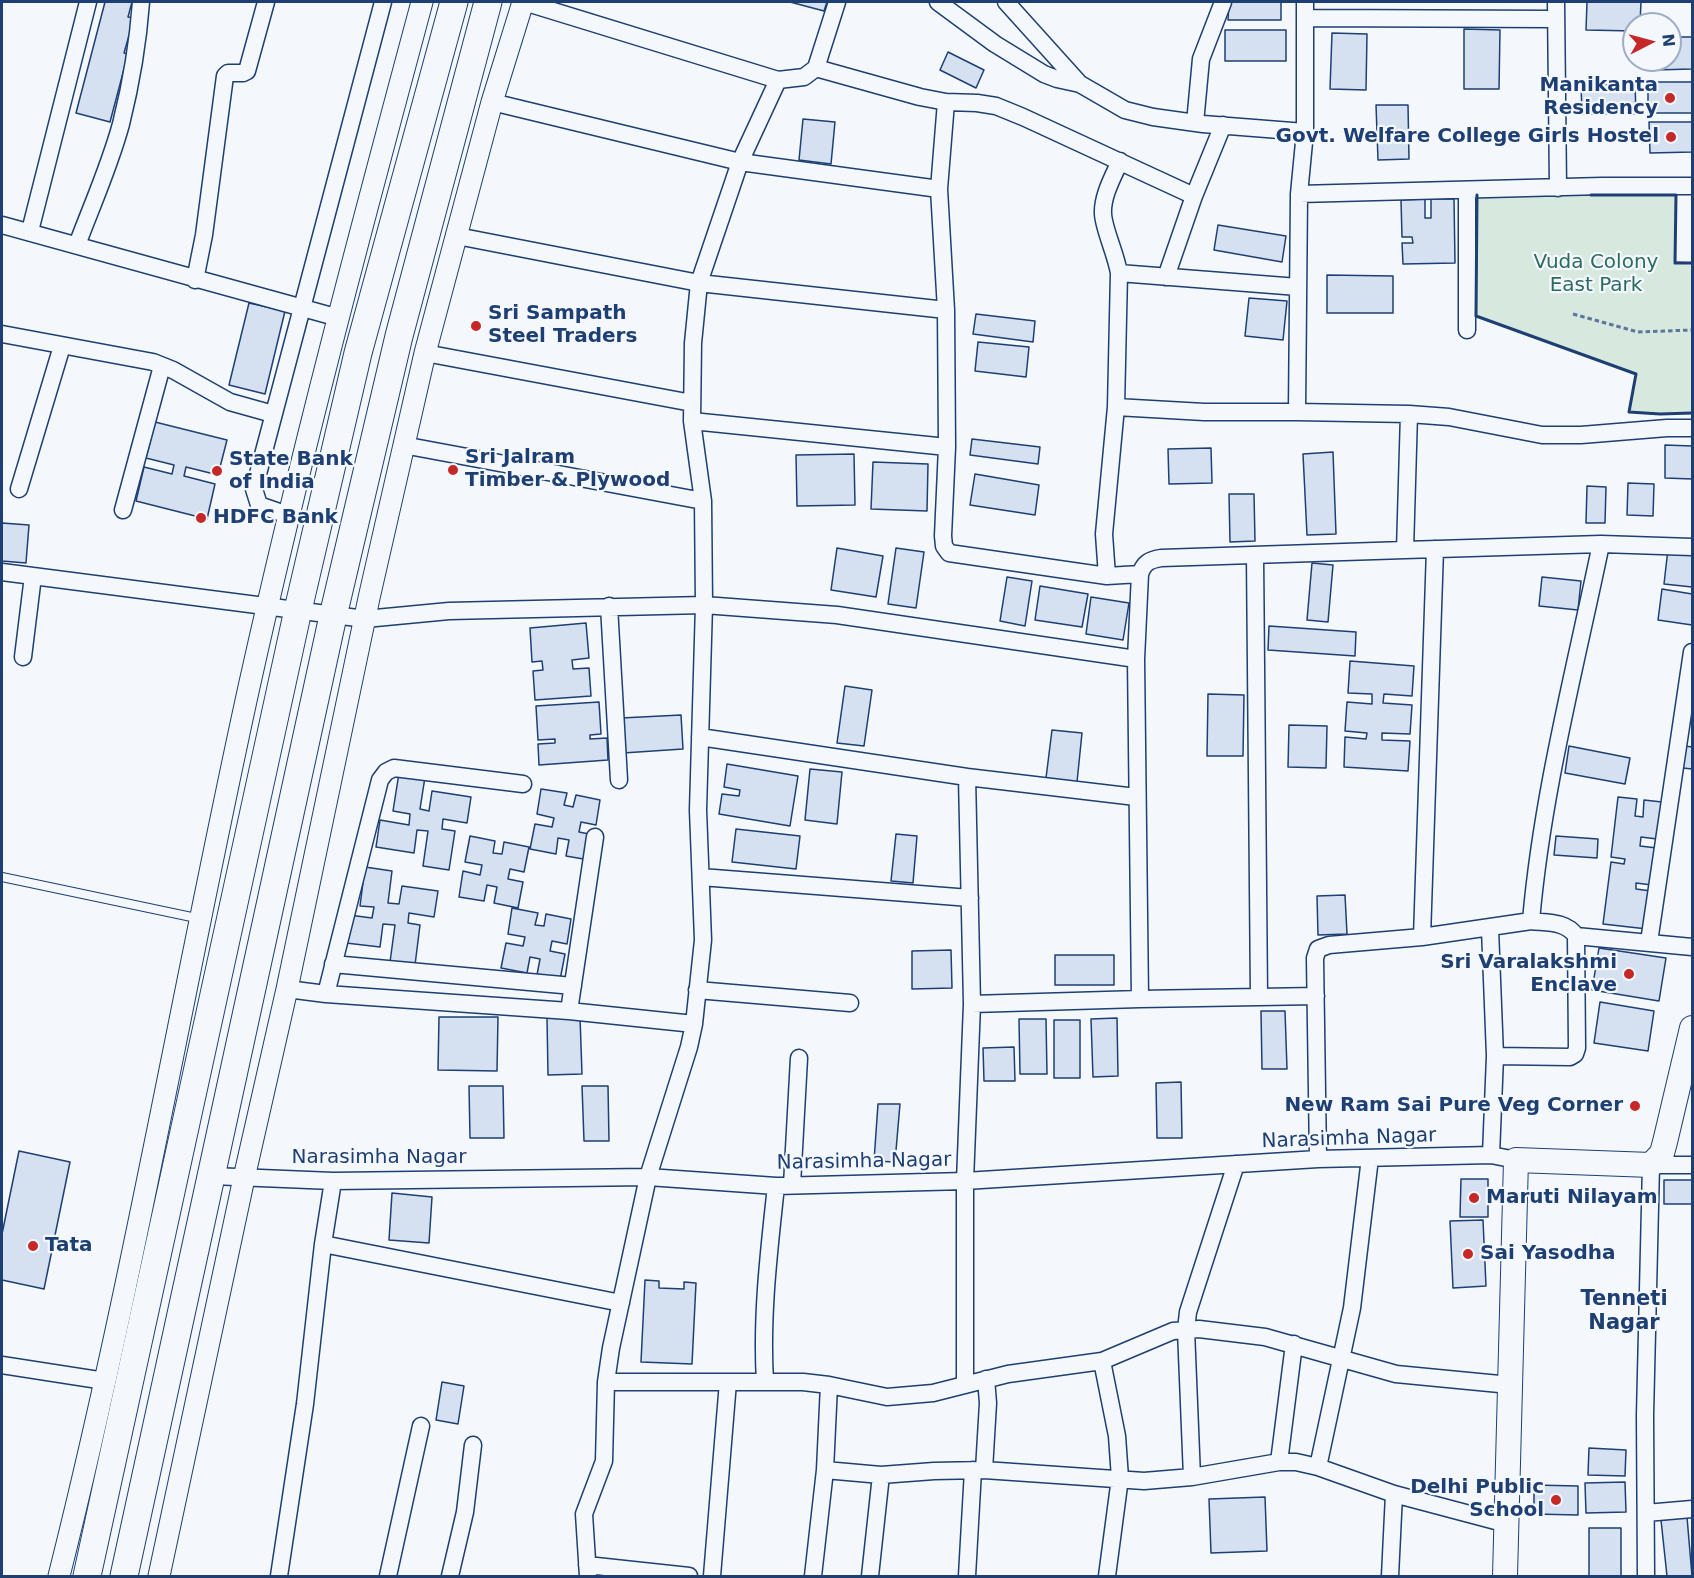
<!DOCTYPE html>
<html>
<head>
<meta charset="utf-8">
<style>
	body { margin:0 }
	#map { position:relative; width:1694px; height:1578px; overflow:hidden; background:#f4f7fb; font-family:"DejaVu Sans",sans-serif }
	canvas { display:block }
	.frame { position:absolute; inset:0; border:3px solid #1d3f73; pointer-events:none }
	.north { position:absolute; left:1622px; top:12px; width:60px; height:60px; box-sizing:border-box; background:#f4f7fb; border:2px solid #9eadc5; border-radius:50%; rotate:84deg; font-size:16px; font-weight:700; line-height:24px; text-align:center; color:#1d3f73 }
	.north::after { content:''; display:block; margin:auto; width:21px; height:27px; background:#c62828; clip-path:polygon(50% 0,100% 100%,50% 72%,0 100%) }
</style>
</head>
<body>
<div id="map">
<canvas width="1694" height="1578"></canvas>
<div class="frame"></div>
<div class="north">N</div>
</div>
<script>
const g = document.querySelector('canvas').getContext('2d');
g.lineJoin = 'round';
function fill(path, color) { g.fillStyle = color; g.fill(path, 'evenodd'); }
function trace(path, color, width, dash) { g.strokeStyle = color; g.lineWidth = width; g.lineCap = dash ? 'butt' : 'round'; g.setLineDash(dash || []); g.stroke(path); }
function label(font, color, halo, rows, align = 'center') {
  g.font = font + ' "DejaVu Sans",sans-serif'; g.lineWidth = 4.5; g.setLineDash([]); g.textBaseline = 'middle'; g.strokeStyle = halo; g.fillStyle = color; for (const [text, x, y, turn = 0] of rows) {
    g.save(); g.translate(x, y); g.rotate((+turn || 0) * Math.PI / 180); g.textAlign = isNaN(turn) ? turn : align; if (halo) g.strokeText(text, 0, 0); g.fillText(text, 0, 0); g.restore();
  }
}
const green = new Path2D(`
	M1476,195h200l-1,67 17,1v150l-32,1 -31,-2 7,-38 -160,-58z`);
fill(green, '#d7e8df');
trace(green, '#687fa3', 1.5);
const building = new Path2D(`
	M105,2h27l-4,15 6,1 -10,35 4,1 -18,68 -34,-9z
	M790,2h37l-3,9z
	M1229,2h52v18h-53z
	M1587,2h54l-1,22h-6v7l-48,-1z
	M1464,29l36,1 -1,59h-35z
	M1225,30h61v31h-61z
	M1332,33l35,1 -1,56 -36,-1z
	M1670,37h22v32l-38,1v-10h16z
	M948,52l36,18 -8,18 -36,-18z
	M1648,82h44v31h-44z
	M1635,84l1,30h-54l-1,-29z
	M1376,105h32l1,54 -31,1z
	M803,119l32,3 -4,42 -32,-4z
	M1649,122h43v30l-42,1z
	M1425,199v19h6v-19h23l1,64 -52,1 -1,-21h11l-1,-6h-10l-1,-37z
	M1218,225l68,11 -4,26 -68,-12z
	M1327,275l66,1v37h-66z
	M1249,298l38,3 -4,39 -38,-4z
	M249,303l36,8 -20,83 -36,-9z
	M976,314l59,7 -2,21 -60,-8z
	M978,342l51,5 -3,30 -51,-6z
	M155,422l72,18 -9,35 -32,-8 -2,9 31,8 -8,35 -71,-18 8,-34 28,7 2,-9 -28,-7z
	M972,439l68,8 -2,17 -68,-9z
	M1665,445l27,1v33l-27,-1z
	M1211,448l1,35 -43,1 -1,-35z
	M1333,452l3,82 -29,1 -4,-81z
	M854,454l1,51 -58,1 -1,-51z
	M873,462l55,2 -1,47 -56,-2z
	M975,474l64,11 -4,30 -65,-10z
	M1628,483l26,1 -1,32 -26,-1z
	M1587,486l19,1 -1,36h-19z
	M1229,494h25l1,47 -25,1z
	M2,523l27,2 -3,38 -24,-2z
	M837,548l46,8 -7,41 -45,-7z
	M896,548l28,4 -8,56 -28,-4z
	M1668,549l24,2v36l-28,-3z
	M1312,563l21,2 -5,57 -21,-2z
	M1007,577l25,4 -7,45 -25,-5z
	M1542,577l39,4 -3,29 -39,-4z
	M1040,586l48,8 -6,33 -47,-7z
	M1662,589l30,5v31l-34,-5z
	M1091,597l38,6 -6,37 -37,-6z
	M586,623l3,35 -17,2 1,9 16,-1 2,28 -56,4 -2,-29 10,-1 -1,-9 -10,1 -2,-34z
	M1269,626l87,6 -1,24 -87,-6z
	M1350,661l64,5 -2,30 -28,-2 -1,9 29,2 -2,29 -28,-1v7l28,1 -2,30 -64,-4 1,-30 21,2 1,-6 -22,-2 2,-29 25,2v-10l-24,-1z
	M845,686l27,4 -8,56 -27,-3z
	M1208,694l36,1 -1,61h-36z
	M599,702l2,32 -11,1v4l17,-1 1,22 -69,5 -1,-21 17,-1v-4l-17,1 -2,-34z
	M681,715l2,34 -60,4 -2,-35z
	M1289,725l38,1 -1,42 -38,-1z
	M1052,730l30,3 -5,49 -31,-4z
	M1569,746l61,12 -5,26 -60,-11z
	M1685,746l7,1v22l-9,-1z
	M727,764l71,12 -8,50 -71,-12 3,-20 17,2 1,-6 -16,-3z
	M810,769l32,3 -5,52 -32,-4z
	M399,773l26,4 -5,32 9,2 3,-20 39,6 -4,26 -24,-4 -1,10 13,2 -6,39 -26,-4 5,-35 -11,-1 -3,23 -38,-6 4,-27 29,5 1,-11 -17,-3z
	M541,789l26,4 -3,12 9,2 3,-12 24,5 -4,25 -15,-3 -2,10 15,3 -5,25 -23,-4 3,-16 -11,-2 -2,16 -26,-5 5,-25 17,3 2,-9 -17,-4z
	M1618,797l19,2 -2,17 8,1 1,-17 18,2 -5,37 -16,-2 -1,9 17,2 -5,37 -16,-2v6l15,2 -4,38 -44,-5 8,-62 13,2 1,-5 -14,-2z
	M736,829l64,7 -4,33 -64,-7z
	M896,834l21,2 -4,47 -22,-2z
	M470,836l25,5 -2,12 9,1 2,-12 25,5 -5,25 -14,-3 -2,10 15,3 -5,26 -24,-5 3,-16 -10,-2 -3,16 -25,-4 4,-26 17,4 2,-10 -17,-3z
	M1556,836l42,3 -1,19 -43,-3z
	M365,867l27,4 -4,32 11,1 3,-18 36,5 -4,26 -25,-4 -1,10 12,2 -5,40 -25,-3 5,-37 -12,-1 -3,23 -34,-4 3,-28 23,3 2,-11 -14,-1z
	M1345,895l2,39 -29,1 -1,-39z
	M512,908l26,5 -3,12 9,1 2,-12 25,5 -4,25 -15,-3 -2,10 15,3 -5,26 -23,-5 3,-16 -10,-2 -3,16 -26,-5 5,-25 17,3 2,-9 -17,-3z
	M1599,948l67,10 -7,43 -67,-11z
	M951,950l1,38 -40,1v-38z
	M1055,955h59v30h-59z
	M1600,1002l54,9 -6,40 -54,-8z
	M1261,1011h24l2,58h-25z
	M439,1017h59l-1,54 -59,-1z
	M580,1017l2,57 -34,1 -1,-57z
	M1117,1018l1,58 -25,1 -2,-58z
	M1019,1019h27l1,55h-27z
	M1054,1020h26v58h-26z
	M1014,1047l1,34h-31l-1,-33z
	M1181,1082l1,56h-25l-1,-55z
	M469,1086h34l1,52h-34z
	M582,1086h26l1,55h-25z
	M878,1104h22l-5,58 -21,-1z
	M19,1151l51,11 -26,127 -42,-9v-46z
	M1461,1179h27v38h-28z
	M1664,1180h28v24h-28z
	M392,1193l40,4 -3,46 -40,-3z
	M1483,1220l3,66 -33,2 -3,-67z
	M645,1280l14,1v7l25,1v-7l12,1 -4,81 -51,-2z
	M442,1382l22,4 -6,38 -22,-4z
	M1589,1448l37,2 -1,26 -37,-1z
	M1625,1482l1,30 -40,1 -1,-30z
	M1534,1485l44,1v29l-44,-1z
	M1265,1497l2,54 -56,2 -2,-54z
	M1687,1517l5,59h-25l-6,-56z
	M1589,1528h32v48h-32z`);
fill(building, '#d5e0f0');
trace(building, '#1d3f73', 1.5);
const service = new Path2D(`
	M2,877l199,42`);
const minor = new Path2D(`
	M524,2l254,78 -38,82 -41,121 -6,60 -1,78 11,80 1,104 -6,205 5,130 -9,84 -5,23 -41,130 -37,171 -5,34 -2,79 -20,53 4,62
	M938,2l57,42 49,30 13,5 23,5
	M1006,2l74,82 45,26 28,7 50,7 102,8
	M1305,2v130l-6,62 -2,218 112,2 -4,136 196,-6 91,3
	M1556,2l2,186
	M1305,18l251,1
	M816,68l104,29 26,5 31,1 19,3 27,11 171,79
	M778,80l26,-3 12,-9 21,-66
	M492,102l248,60 199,27
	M1195,123l6,-64 22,-57
	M1467,191v139
	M1299,194l303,-8h90
	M2,225l337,93
	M30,231l58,-229
	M457,236l242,47 247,27
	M77,245c15,-40 33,-80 44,-121 10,-40 17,-81 20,-122
	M1119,273l179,14
	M1166,277l28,-81 29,-71
	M195,280l9,-45 21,-159 3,-3h15l4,-2 19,-69
	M2,334l151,28 20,8 57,32 43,12
	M425,353l267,50
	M1116,407l88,5h93
	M1409,414l40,3 93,18h39l86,-7h25
	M692,421l255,26 -1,-137 -7,-121 7,-87
	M403,445l300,56
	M947,447l-4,89 1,10 5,7 158,23 33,-2
	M19,489l43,-143
	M123,510l39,-144
	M288,515l-29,-10 -5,-16 129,-487
	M1255,556l4,441 -119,2 -4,-340 4,-85c4,-11 9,-14 21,-16l244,-8
	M2,572l363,47 84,-8 255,-6 133,10 299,44
	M1107,576l-3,-42 12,-127 3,-134c-3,-19 -15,-43 -16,-59 -1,-18 10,-37 17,-53
	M609,606l10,174
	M23,657l10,-81
	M700,737l267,40 5,227 -7,177v204
	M967,777l169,20
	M701,877l269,21
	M1490,929l5,127 -4,99
	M1576,936l116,11
	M1422,937l13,-388
	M1649,942l43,-290
	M333,964l240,22
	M287,989l39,5 243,17 26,-174
	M697,990l153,13
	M326,994l54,-214 6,-8 8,-4 129,16
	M1259,997l57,-1
	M972,1004l168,-5
	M569,1011l125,13
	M1495,1056l75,1 5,-3 2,-6 -1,-112c-10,-15 -29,-13 -45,-15
	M1318,1159l-3,-201 3,-9 11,-4 93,-8 109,-16c11,-127 44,-252 70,-377
	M212,1176l121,5 315,-4 128,9 189,-5 353,-22 173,-4 25,5
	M792,1185l7,-127
	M323,1244l298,59
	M1102,1361l15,75 3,42 -13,98
	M2,1365l103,16
	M606,1382h197l26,3 58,12 46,-4 75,-19 94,-13 71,-30 26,-2 66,8 131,37 114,11
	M765,1382c-4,-66 4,-131 11,-196
	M1279,1462l15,-118
	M1318,1467l34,-159 18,-150
	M825,1470l56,5 53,-4 50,-1 160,11 48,-4 87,-15h17l22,5 76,27 113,30
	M984,1470l4,-67 -2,-24
	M1192,1477l-6,-147 2,-18 48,-148
	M1646,1513l46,-4
	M587,1565l102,11
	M279,1576l26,-172 18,-160 10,-63
	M388,1576l33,-150
	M450,1576l15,-64 8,-67
	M712,1576l16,-194
	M813,1576l12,-106 4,-85
	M870,1576l11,-101
	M967,1576l6,-106
	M1390,1576l4,-82
	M1646,1576l-1,-161 6,-250h41`);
const tertiary = new Path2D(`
	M59,1576c74,-294 125,-593 190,-889 51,-230 112,-458 173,-685
	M159,1576l85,-398 43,-189 82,-391 56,-245 67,-251 31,-100`);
const secondary = new Path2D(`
	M1505,1576l11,-416 135,5 11,-12 3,-11 27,-114`);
const primary = new Path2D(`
	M87,1576l211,-966 60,-257 96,-351
	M124,1576l209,-960 66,-280 89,-334`);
trace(service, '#1d3f73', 10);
trace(minor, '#1d3f73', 19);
trace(tertiary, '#1d3f73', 23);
trace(secondary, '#1d3f73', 26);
trace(primary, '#1d3f73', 29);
trace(new Path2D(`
	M1573,314l65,18 54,-2`), '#5e769c', 3, [4.5, 3]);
trace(service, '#f4f7fb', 8);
trace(minor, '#f4f7fb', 16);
trace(tertiary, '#f4f7fb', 21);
trace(secondary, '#f4f7fb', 24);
trace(primary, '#f4f7fb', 27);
trace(new Path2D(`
	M1477,195l-1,121 160,58 -7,38 31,2 32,-1
	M1591,195h85l-1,68h17`), '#1d3f73', 3);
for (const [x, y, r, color] of [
	[1670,98,6,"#c62828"],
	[1671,137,6,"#c62828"],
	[476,326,6,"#c62828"],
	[453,470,6,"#c62828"],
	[217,471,6,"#c62828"],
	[201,518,6,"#c62828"],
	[1629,974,6,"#c62828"],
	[1635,1106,6,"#c62828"],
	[1474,1198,6,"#c62828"],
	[33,1246,6,"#c62828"],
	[1468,1254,6,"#c62828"],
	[1556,1500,6,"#c62828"]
]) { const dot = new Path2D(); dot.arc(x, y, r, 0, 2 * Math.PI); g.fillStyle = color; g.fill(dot); trace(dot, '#f4f7fb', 2); }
label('bold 20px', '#1d3f73', '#f4f7fb', [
	["Manikanta",1658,86,"right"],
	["Residency",1658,109,"right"],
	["Govt. Welfare College Girls Hostel",1659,137,"right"],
	["Sri Sampath",488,314],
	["Steel Traders",488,337],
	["Sri Jalram",465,458],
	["Timber & Plywood",465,481],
	["State Bank",229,460],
	["of India",229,483],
	["HDFC Bank",213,518],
	["Sri Varalakshmi",1617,963,"right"],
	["Enclave",1617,986,"right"],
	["New Ram Sai Pure Veg Corner",1623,1106,"right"],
	["Maruti Nilayam",1486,1198],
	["Tata",45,1246],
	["Sai Yasodha",1480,1254],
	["Delhi Public",1544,1488,"right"],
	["School",1544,1511,"right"]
], 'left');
label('20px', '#2c6c60', '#f4f7fb', [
	["Vuda Colony",1596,263],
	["East Park",1596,286]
]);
label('20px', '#1d3f73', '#f4f7fb', [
	["Narasimha Nagar",1349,1139,-2],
	["Narasimha Nagar",379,1158],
	["Narasimha Nagar",864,1162,-1]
]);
label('bold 21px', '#1d3f73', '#f4f7fb', [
	["Tenneti",1624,1300],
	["Nagar",1624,1324]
]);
</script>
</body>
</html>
